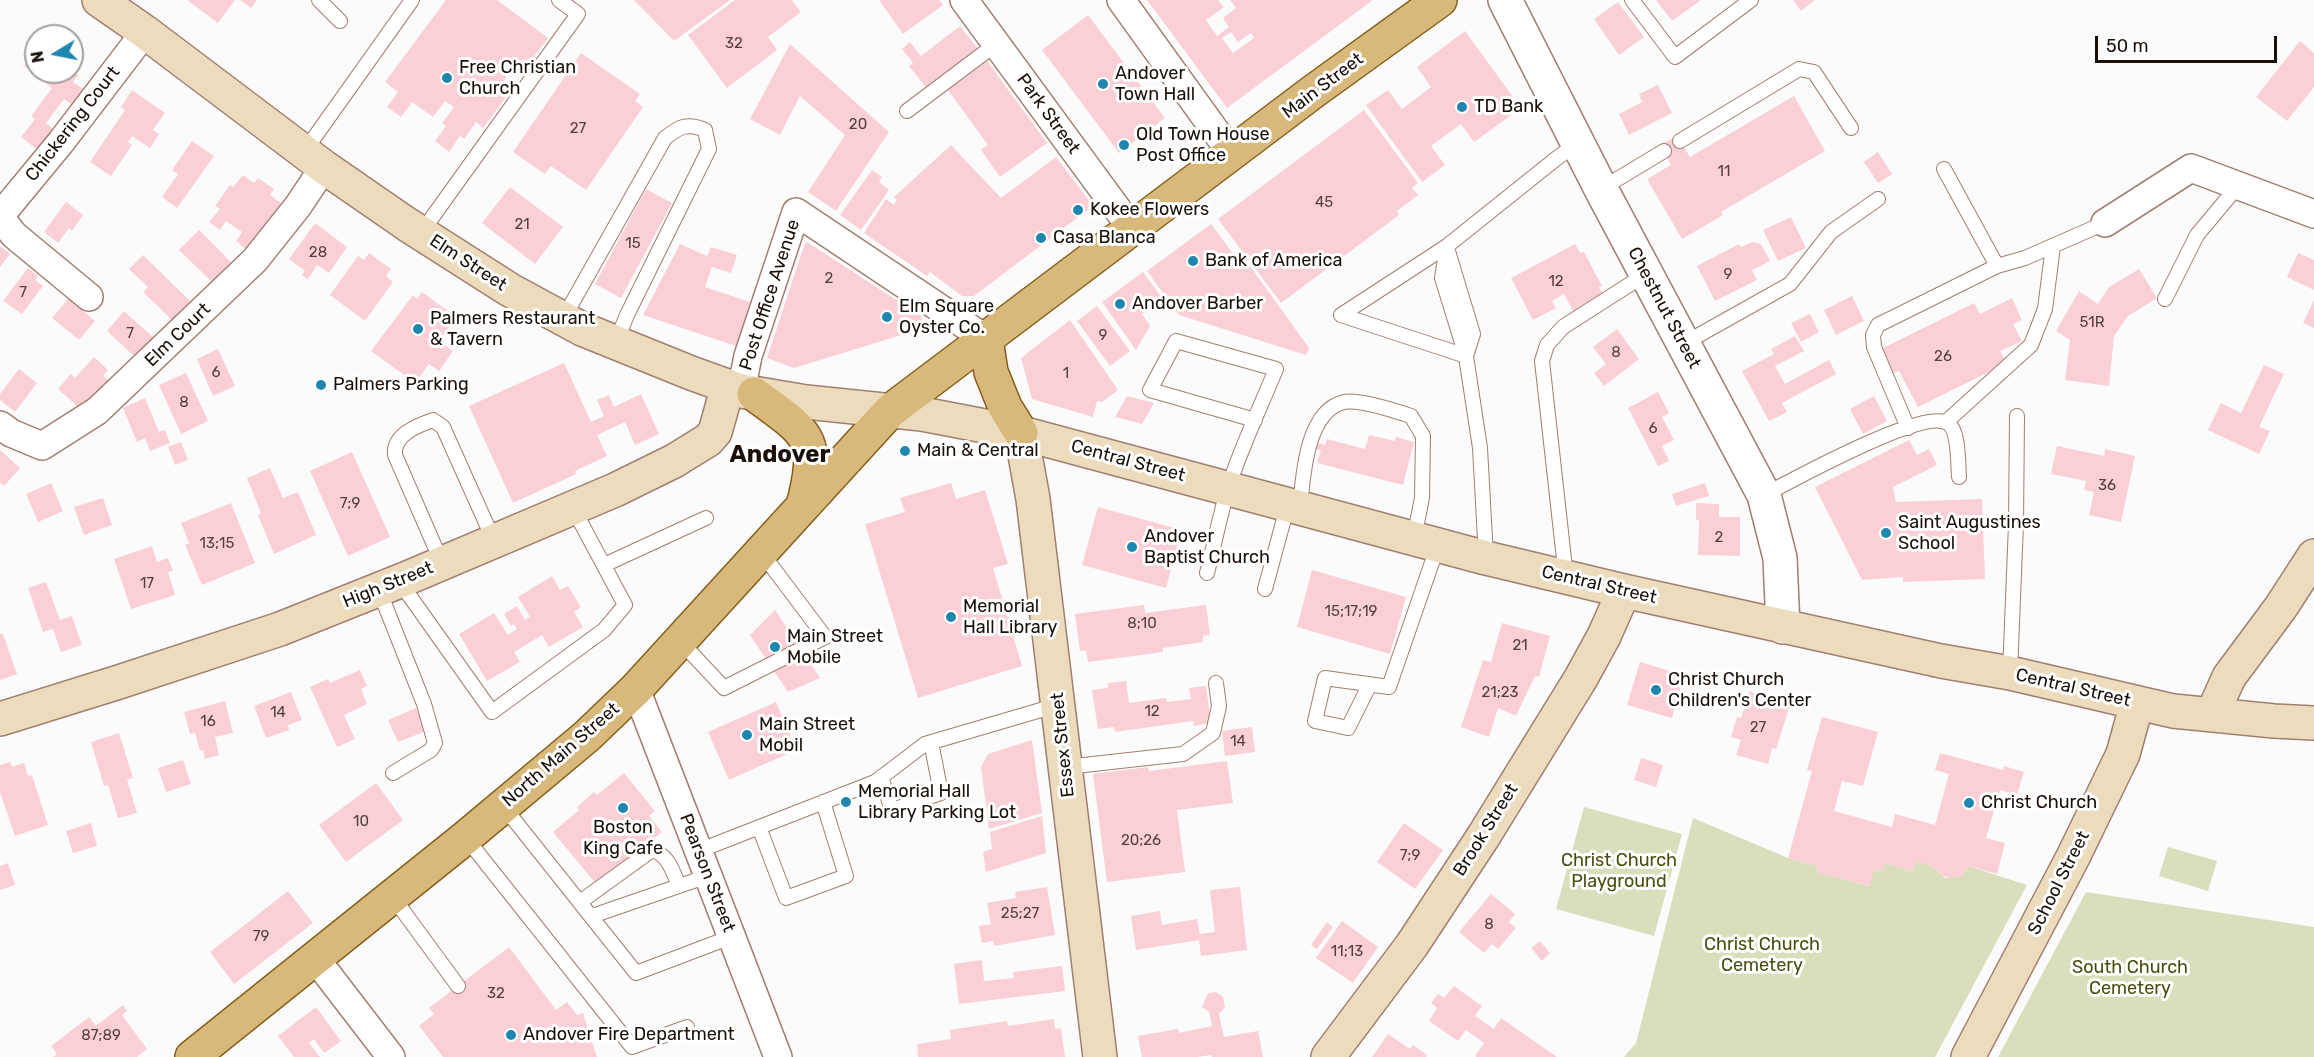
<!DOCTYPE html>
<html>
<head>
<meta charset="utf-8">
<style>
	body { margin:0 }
	#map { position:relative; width:2314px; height:1057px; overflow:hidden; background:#fbfbfb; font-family:Rubik,sans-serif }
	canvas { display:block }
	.north { position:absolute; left:24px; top:24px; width:60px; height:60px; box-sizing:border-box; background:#fff; border:2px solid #a49f9d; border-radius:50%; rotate:260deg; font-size:16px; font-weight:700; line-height:24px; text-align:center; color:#1b0f09 }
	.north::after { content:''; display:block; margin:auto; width:21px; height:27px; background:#1f87af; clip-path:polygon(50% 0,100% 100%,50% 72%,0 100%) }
	.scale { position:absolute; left:2095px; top:36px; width:182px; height:27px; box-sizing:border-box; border:3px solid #1b0f09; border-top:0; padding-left:8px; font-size:18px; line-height:21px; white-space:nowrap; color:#1b0f09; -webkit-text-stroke:4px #fff; paint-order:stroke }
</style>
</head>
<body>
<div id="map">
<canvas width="2314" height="1057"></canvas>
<div class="north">N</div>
<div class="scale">50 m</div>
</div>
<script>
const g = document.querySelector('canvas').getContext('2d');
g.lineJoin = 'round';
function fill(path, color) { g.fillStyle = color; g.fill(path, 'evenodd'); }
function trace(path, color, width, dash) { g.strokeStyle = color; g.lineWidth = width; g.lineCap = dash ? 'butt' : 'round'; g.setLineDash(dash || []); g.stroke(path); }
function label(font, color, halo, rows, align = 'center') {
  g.font = font + ' Rubik,sans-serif'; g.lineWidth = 6; g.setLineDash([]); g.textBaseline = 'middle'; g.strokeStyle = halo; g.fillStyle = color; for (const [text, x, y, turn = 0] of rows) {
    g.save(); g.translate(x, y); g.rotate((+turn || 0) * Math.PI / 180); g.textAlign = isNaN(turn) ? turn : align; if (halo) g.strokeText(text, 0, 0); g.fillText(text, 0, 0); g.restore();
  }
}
fill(new Path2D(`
	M1584,807l98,27 -28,102 -98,-27z
	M1693,818l95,40 30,8 -1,6 52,14 5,-17 8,2 3,-8 27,8 4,-10 19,7 10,10 16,-2 7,-10 59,19 -92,172h-311l12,-14z
	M2168,847l49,14 -9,30 -49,-15z
	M2086,892l228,35v130h-316z`), '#dadebd');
fill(new Path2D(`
	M187,0h48l-17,23z
	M240,0h17l-6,8z
	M446,0h51l51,38 -27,36 -8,-6 -12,17 9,7 -27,36 -7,-6 -12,17 -4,-3 -11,16 -14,-11 11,-15 -4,-3 12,-16 -9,-6 -12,16 -21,-15 -11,15 -14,-10 11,-15 -13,-10z
	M634,0h96l-56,41z
	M735,0h57l9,12 -33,25 9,13 -50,38 -39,-53z
	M879,0h60l4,5 -40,29z
	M1147,0h71l6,7 -18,13 11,16 12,-9 -6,-9 13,-10 -6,-8h143l-146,108zM1231,32l7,10 13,-9 3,5 -21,15 -11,-15z
	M1656,0h45l-29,21z
	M1793,0h22l-14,11z
	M1618,2l26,35 -25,18 -25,-36z
	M1088,15l77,103 -46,35 -77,-103z
	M960,26l19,24 -51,40 -19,-24 4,-3 -11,-14 8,-7 11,14z
	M1465,31l56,77 -47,34 -13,-18 -30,22 14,19 -23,17 -56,-77 22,-15 14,19 29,-22 -14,-20z
	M2300,41l14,12v34l-27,34 -31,-24z
	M790,44l99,88 -53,79 -28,-19 37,-57 -45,-39 -20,39 -30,-16z
	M72,49l12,9 -11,14 5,3 -5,7 13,9 -12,15 -10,-7 -18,24 13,10 -16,21 -22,-17 14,-18 -4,-3 21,-28 -28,-22 12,-16v22h36z
	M581,53l59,41 -5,7 8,6 -57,83 -35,-24 -6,8 -32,-22z
	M987,61l60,82 -47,34 -19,-27 7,-5 -40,-55z
	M1658,85l14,28 -43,22 -10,-21 23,-12 -3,-8z
	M132,90l33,23 -12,17 6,4 -9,14 -18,-12 -4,6 4,3 -21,31 -21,-14 35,-52 -4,-3z
	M1794,96l31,55 -104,61 2,3 -41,24 -35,-60 24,-14 -11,-20 17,-9 13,21z
	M1364,110l54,73 -6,5 6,7 -21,16 2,4 -118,88 -63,-84z
	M192,141l22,15 -37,52 -15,-11 16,-23 -6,-4z
	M951,145l50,53 55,-41 37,49 -119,90h-12l-32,-24 -3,4 -63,-43 22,-34 8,6 3,-5 -3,-3z
	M1878,152l14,22 -14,9 -14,-21z
	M872,170l10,7 -3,5 10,8 -28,40 -21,-15z
	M243,175l11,8 4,-5 16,11 -4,6 11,8 -34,47 -11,-9 6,-9 -16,-11 -6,9 -11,-8 11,-13 -5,-3 15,-21 3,2z
	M510,187l53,40 -28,37 -53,-41z
	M646,189l26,14 -51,95 -26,-14z
	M66,202l17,13 -11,16 -3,-3 -11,15 -14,-11z
	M1791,217l15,31 -28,13 -15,-31z
	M315,223l32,24 -18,26 -12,-8 -9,14 -6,-4 3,-4 -16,-12z
	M1211,224l29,39 5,-4 64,89 -3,7 -127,-40 -32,-44z
	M199,230l32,32 -19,20 -33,-32z
	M807,242l114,74 3,9 -3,4 -127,39 -27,-10 38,-115z
	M1752,242l9,2 9,17 -18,9 5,10 -42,21 -18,-35 42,-22 2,3z
	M680,244l27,12 4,-9 26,8 -6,18 -19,-6 -7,20 45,15 -14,44 -93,-31z
	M1575,244l5,9 4,-1 18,34 -3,1 5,10 -30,16 -10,-19 -12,7 4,7 -23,12 -22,-42z
	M0,246l10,8 -10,13z
	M369,253l22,16 -5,7 7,6 -28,39 -35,-26 28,-39 6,4z
	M2298,253l16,7v30l-27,-13z
	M143,255l47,46 -18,19 -29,-28 5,-5 -19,-18z
	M28,268l10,8 -3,4 8,6 -21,28 -19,-13z
	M2139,269l18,29 -29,18 -14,20 -5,50 -44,-6 5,-40 -14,-9 23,-40 19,13 11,-17z
	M1143,272l20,27 -21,15 8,12 -14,24 -34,-48z
	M422,292l34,25 -17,24 14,10 -14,20 -10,-7 -14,19 -44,-32 42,-56 4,4z
	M1852,296l12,25 -28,14 -12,-25z
	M69,298l26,23 -16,19 -27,-22z
	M2012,298l10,22 -9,4 9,17 -22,10 7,12 -89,44 -19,-36 -9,4 -11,-25 95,-47 6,11z
	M2314,300v28l-11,-5z
	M1097,306l33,45 -20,15 -33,-45z
	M124,311l30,27 -18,20 -29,-27z
	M1810,314l9,18 -18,10 -10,-19z
	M1070,320l48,70 -16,12 -5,-1 -4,16 -61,-18 -11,-41z
	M1617,329l22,30 -35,27 -10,-13 12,-9 -13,-17z
	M1795,336l9,15 -29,15 10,18 44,-24 7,14 -54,29 5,9 -18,9 -27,-50 32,-17 -3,-5z
	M218,349l17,37 -22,10 -16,-37z
	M94,357l14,13 -5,6 8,7 -21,24 -6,-6 -5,7 -21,-19 13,-15 4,4z
	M564,363l27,59 13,-6 -7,-16 12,-5 5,12 27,-13 18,40 -24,11 -10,-23 -28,13 10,21 -32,15 1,3 -63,29 -44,-97z
	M2264,365l20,9 -25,53 11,4 -11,23 -51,-24 13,-27 20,10z
	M19,369l18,14 -22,29 -15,-12v-6z
	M186,373l22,48 -27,13 -22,-49z
	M1658,392l11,21 -7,4 12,23 -12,6 7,15 -11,5 -30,-58z
	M1127,396l27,7 -12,21 -27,-7z
	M1874,396l13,25 -24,13 -13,-25z
	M145,398l14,34 6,-2 5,13 -20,8 -5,-13 -8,4 -14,-34z
	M1369,435l26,6 1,-4 18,5 -11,43 -86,-22 4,-13 -5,-1 2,-6 7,2 2,-6 38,10z
	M1909,440l8,15 12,-6 8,16 -44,22 3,15 86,-3 3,80 -82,3v-5l-41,3 -47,-93z
	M181,442l7,18 -13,5 -7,-18z
	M2057,446l47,10 1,-7 30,7 -14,66 -32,-7 5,-23 -10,-2 2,-9 -35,-7z
	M0,450l20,18 -16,18 -4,-3z
	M352,452l38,85 -42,19 -38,-85z
	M270,468l13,30 15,-6 18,43 -42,19 -16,-39 3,-2 -14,-35z
	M51,483l12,28 -25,11 -12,-28z
	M951,483l5,16 29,-9 23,74 -15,4 29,98 -104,32 -53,-174 40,-12 -5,-14z
	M1705,483l4,13 -33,10 -4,-12z
	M103,498l9,27 -28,10 -10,-28z
	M231,503l24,60 -53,22 -17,-40 4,-2 -8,-20z
	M1696,503l23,1v13h21v39l-42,-1 1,-35h-3z
	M1098,507l84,23 -16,58 -84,-23z
	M152,546l5,16 11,-4 5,13 -5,1 7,23 -44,14 -17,-50z
	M1312,570l94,27 -16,57 -93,-27z
	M552,576l8,14 8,-4 13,21 -7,5 9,15 -34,20 -7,-12 -28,17 6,10 -33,19 -28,-47 35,-21 14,22 9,-6 -3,-5 -3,2 -7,-12 13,-8 8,14 5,-3 -12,-20z
	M46,582l14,38 12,-4 10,29 -21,7 -8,-23 -10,3 -15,-44z
	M1144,605l1,8 61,-8 4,30 -7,1v6l-40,6v4l-75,10 -2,-12 -6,1 -5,-37z
	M775,610l45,68 -32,14 -38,-57z
	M1502,623l48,13 -11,41 -4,-1 -19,40 -18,-8 -9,29 -28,-10 22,-67 8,2z
	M0,634h3l14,40 -17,6z
	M1640,662l44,13 -12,43 -45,-13z
	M360,670l7,16 -6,3 6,15 -23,11 11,24 -18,8 -27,-60 18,-8 2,4z
	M1126,681l3,22 37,-5 1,4 24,-3 -2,-11 17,-2 5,37 -17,3 -1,-5 -78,11 -1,-5 -16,2 -6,-39 16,-2v-5z
	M1749,691l20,6 -1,5 21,6 -13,41 -4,-1 -4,16 -32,-9 5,-15 -10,-3 6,-20 4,1z
	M291,692l11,28 -14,5 1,5 -23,8 -12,-32z
	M225,701l8,32 -18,4 4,18 -14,4 -2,-9 -3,1 -5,-18 -5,1 -6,-22z
	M776,702l20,48 -67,30 -21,-48z
	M416,708l10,23 -28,11 -10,-22z
	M1822,717l56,15 -15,54 -21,-5 -8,30 58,16 3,-13 40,11 14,-51 -14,-4 5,-17 63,17 1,-4 20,6 -7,23 -17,-5 -14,48 19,5 -8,31 -29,-8 -7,10 -11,2 -9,-3 -6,-7 -19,-7 -4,10 -27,-8 -2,8 -9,-2 -4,17 -54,-14 2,-6 -30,-8 24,-87 -5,-1z
	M1252,727l3,25 -30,4 -3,-25z
	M119,733l14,45 -6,2 10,33 -19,5 -10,-33 -4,1 -13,-44z
	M1032,740l10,73 -53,16 -8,-62 7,-13z
	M1641,758l22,7 -7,22 -22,-7z
	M183,760l8,24 -25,8 -8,-24z
	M1227,761l6,42 -56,7 8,62 -78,10 -14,-108 55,-7 1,4z
	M10,762l2,5 12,-4 4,13 4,-1 16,50 -33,11 -15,-44v-27z
	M624,773l31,38 -6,5 13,16 -65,53 -44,-53 26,-22 -2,-3 17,-15 3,3z
	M376,783l27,37 -57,42 -27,-37z
	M1042,816l4,37 -60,19 -3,-20 9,-3 -2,-17z
	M91,823l6,23 -24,7 -7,-22z
	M1404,823l39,27 -28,39 -38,-27z
	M8,863l7,22 -15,5v-24z
	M1047,887l8,48 -61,11v-5l-12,2 -3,-17 12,-2 -4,-21 29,-5 -1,-6z
	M1240,887l7,63 -46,6 -2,-16 -63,10 -5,-34 29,-5 2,14 35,-6 3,15 15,-2 -5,-42z
	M288,891l25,32 -79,61 -24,-32z
	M1491,894l24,20 -6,8 7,6 -18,21 -6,-5 -8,9 -25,-21z
	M1342,921l36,26 -25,36 -37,-25z
	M1327,922l6,5 -16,22 -6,-4z
	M1540,941l10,12 -8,8 -11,-13z
	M509,947l47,63 11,-8 10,13 6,-2 14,44h-154l-24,-31 15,-12 -5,-6z
	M982,960l2,21 30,-3 -1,-6 49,-6 3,25 -106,13 -5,-40z
	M1454,986l28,20 -7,10 19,13 7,-11 56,39h-80l-2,-1 9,-13 -18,-13 -8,11 -29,-20 8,-13 -6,-5 7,-9 6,4z
	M1216,992l7,5 2,10 -6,7 5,23 34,-6 5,26h-51l-1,-2 -14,2h-55l-4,-21 40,-7 1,4 33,-7 -3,-14 -7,-5 6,-14z
	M123,1005l4,6 -5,4 25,34 -10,8h-84l4,-3 -6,-8 38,-29 7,9z
	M316,1007l25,34 -17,12 -10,-14 -5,4 11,14h-26l-16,-21z
	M1054,1019l1,10 6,-1 4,29h-147l-1,-13 34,-5 -1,-9 57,-9 1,5z
	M1388,1034l22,15 3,-4 14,10 -1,2h-54z`), '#fad0d6');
const service = new Path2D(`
	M319,0l21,21
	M1632,0l43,57 76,-57
	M907,111l89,-67
	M1680,141l119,-72 15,3 37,56
	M304,152l108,-152
	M1944,169l53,97
	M1601,189l63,-38
	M421,233l157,-219 -19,-14
	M1447,246l-5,32 24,78 14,92 6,109
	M1448,251l25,83 -7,22
	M2165,299l32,-64 41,-49
	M563,319l102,-181c14,-11 22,-16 40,-8l4,19 -82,166 -11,27
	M1683,344l107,-60 41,-52 47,-33
	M1466,356l-125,-41 106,-69 110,-88 21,-15
	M1946,422l85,-77 14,-36 8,-63
	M1908,428l-34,-81 -1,-12 5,-10 119,-59 28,-8 80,-35
	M1764,495c27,-14 162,-89 185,-71 10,8 9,40 10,53
	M1300,507c3,-30 6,-96 44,-105 14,-3 52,9 67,14l12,20 -1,62 -8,40
	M442,563l-47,-108c-2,-20 21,-29 38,-35l10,7 51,114
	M604,565l102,-47
	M1207,573c7,-28 13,-57 21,-85 13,-40 32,-80 48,-119l-100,-28 -26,49 105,30
	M1566,577l-24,-216 5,-16 16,-18 83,-53
	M399,581l93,131 112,-82 21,-25 -52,-97
	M1265,589l23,-85
	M379,590l45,114 11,39 -4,7 -38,23
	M680,641l44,47 101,-51 -64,-85
	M2010,673l6,-149 1,-108
	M1370,684l-22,44 -33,-7 10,-43 64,9 49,-142
	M1066,767l117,-13 30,-21 6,-27 -3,-23
	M881,777l11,33 49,-17 -10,-51
	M503,806l133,167 95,-36
	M759,827l27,71 60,-22 -23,-74
	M466,838l166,209 55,-20
	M698,851l177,-69 50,-38 133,-39
	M392,896l66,90
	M580,902l72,-52c16,4 21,22 27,36
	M592,916l116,-40`);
const minor = new Path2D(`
	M964,0l168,229
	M1121,0l111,154
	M0,216l61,-74 84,-110
	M0,217l14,18 75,62
	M2105,223l86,-55 123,46
	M741,391l7,-35 48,-144 190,127
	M0,425l11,8 31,13 55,-35 158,-151 43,-54 26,-39
	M636,689l142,368
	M315,958l76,99`);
const tertiary = new Path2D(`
	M1505,0l96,189 163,306 16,63 3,69`);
const secondary = new Path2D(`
	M99,0l46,32 179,135 84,58 102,65 72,39 109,44 50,18 65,11 116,12 99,19 465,125 138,33 317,70 69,12 163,38 101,10 40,2
	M1021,433l12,66 67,558
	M2212,715l17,-38 52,-70 33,-51
	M0,719l119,-37 161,-53 125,-50 210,-89 59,-29 34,-21 7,-8 13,-46
	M1328,1057l84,-112 71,-108 98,-159 23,-42 20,-45
	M1968,1057l105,-200 50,-103 14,-51`);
const primary = new Path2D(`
	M986,339l5,33 14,35 16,26
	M754,394c54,40 67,42 49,112
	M192,1057l273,-219 122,-102 49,-47 254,-278 424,-320 126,-91`);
trace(service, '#a17e70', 16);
trace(minor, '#a17e70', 30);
trace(tertiary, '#a17e70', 36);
trace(secondary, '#a17e70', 36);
trace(primary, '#865e1a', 36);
trace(service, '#fff', 14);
trace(minor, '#fff', 27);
trace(tertiary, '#fff', 33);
trace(secondary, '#ecdcbd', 33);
trace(primary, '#d9b87b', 33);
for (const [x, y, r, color] of [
	[447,78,6,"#1f87af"],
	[1103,84,6,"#1f87af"],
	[1462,107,6,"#1f87af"],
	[1124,145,6,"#1f87af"],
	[1078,210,6,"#1f87af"],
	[1041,238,6,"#1f87af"],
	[1193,261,6,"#1f87af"],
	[1120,304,6,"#1f87af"],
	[887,317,6,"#1f87af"],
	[418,329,6,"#1f87af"],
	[321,385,6,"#1f87af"],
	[905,451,6,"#1f87af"],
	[1886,533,6,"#1f87af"],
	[1132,547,6,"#1f87af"],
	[951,617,6,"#1f87af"],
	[775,647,6,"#1f87af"],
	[1656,690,6,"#1f87af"],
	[747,735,6,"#1f87af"],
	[846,802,6,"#1f87af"],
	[1969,803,6,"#1f87af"],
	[623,808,6,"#1f87af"],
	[511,1035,6,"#1f87af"]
]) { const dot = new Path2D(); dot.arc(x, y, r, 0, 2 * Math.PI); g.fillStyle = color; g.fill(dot); trace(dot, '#fff', 2); }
label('15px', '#533f3c', null, [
	["32",734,44],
	["20",858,125],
	["27",578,129],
	["11",1724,172],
	["45",1324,203],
	["21",522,225],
	["15",633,244],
	["28",318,253],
	["9",1728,275],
	["2",829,279],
	["12",1556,282],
	["7",23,293],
	["51R",2092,323],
	["7",130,334],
	["9",1103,336],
	["8",1616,353],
	["26",1943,357],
	["6",216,373],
	["1",1066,374],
	["8",184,403],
	["6",1653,429],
	["36",2107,486],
	["7;9",350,504],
	["2",1719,538],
	["13;15",217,544],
	["17",147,584],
	["15;17;19",1351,612],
	["8;10",1142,624],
	["21",1520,646],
	["21;23",1500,693],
	["12",1152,712],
	["14",278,713],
	["16",208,722],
	["27",1758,728],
	["14",1238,742],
	["10",361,822],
	["20;26",1141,841],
	["7;9",1410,856],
	["25;27",1020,914],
	["8",1489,925],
	["79",261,937],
	["11;13",1347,952],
	["32",496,994],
	["87;89",101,1036]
]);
label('18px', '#1b0f09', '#fff', [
	["Free Christian",459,68],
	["Church",459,89],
	["Andover",1115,74],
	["Town Hall",1115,95],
	["TD Bank",1474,107],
	["Old Town House",1136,135],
	["Post Office",1136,156],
	["Kokee Flowers",1090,210],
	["Casa Blanca",1053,238],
	["Bank of America",1205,261],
	["Andover Barber",1132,304],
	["Elm Square",899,307],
	["Oyster Co.",899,328],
	["Palmers Restaurant",430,319],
	["& Tavern",430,340],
	["Palmers Parking",333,385],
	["Main & Central",917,451],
	["Saint Augustines",1898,523],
	["School",1898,544],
	["Andover",1144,537],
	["Baptist Church",1144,558],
	["Memorial",963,607],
	["Hall Library",963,628],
	["Main Street",787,637],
	["Mobile",787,658],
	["Christ Church",1668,680],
	["Children's Center",1668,701],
	["Main Street",759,725],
	["Mobil",759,746],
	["Memorial Hall",858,792],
	["Library Parking Lot",858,813],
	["Christ Church",1981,803],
	["Boston",623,828,"center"],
	["King Cafe",623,849,"center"],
	["Andover Fire Department",523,1035]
], 'left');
label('18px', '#1b0f09', '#fff', [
	["Main Street",1323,86,-37],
	["Park Street",1048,114,54],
	["Chickering Court",73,124,-52],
	["Elm Street",468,263,33],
	["Post Office Avenue",770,295,-72],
	["Chestnut Street",1664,308,62],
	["Elm Court",178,335,-44],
	["Central Street",1128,461,15],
	["High Street",388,585,-22],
	["Central Street",1599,585,13],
	["Central Street",2073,688,13],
	["Essex Street",1063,745,-96],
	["North Main Street",561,755,-41],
	["Brook Street",1486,830,-58],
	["Pearson Street",707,873,69],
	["School Street",2059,883,-63]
]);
label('18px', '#4a4e0e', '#fff', [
	["Christ Church",1619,861],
	["Playground",1619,882],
	["Christ Church",1762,945],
	["Cemetery",1762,966],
	["South Church",2130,968],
	["Cemetery",2130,989]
]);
label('bold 24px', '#1b0f09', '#fff', [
	["Andover",780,455]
]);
</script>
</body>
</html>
